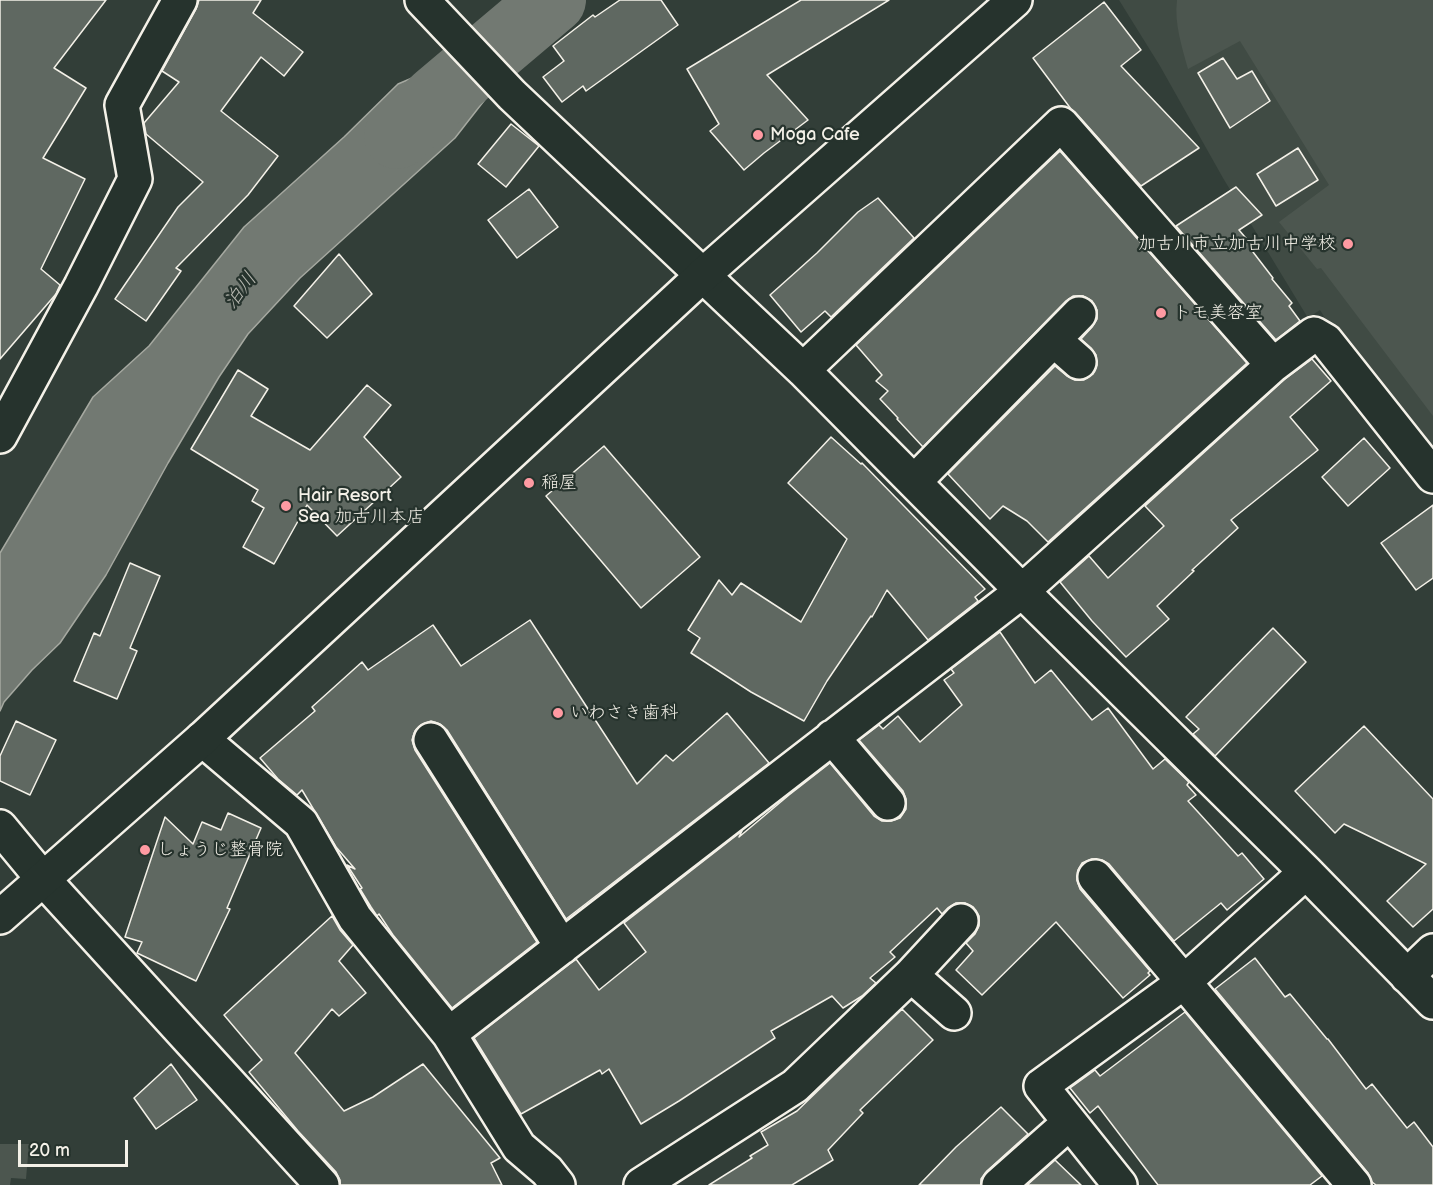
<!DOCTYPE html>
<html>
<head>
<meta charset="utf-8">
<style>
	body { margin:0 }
	#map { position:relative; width:1433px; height:1185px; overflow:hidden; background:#323e38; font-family:"Balsamiq Sans",sans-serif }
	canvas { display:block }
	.scale { position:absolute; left:18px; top:1140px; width:110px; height:27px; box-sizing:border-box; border:3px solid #f4f1e8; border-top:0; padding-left:8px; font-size:18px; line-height:21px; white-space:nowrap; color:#f4f1e8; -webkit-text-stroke:4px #26332d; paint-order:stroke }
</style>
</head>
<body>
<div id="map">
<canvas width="1433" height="1185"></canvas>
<div class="scale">20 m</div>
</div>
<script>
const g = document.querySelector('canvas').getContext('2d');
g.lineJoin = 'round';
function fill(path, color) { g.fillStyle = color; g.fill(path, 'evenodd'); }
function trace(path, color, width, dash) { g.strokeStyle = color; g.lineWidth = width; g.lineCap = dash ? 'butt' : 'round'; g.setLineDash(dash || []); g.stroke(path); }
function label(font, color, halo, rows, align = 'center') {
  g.font = font + ' "Balsamiq Sans","Klee One",sans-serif'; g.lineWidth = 4.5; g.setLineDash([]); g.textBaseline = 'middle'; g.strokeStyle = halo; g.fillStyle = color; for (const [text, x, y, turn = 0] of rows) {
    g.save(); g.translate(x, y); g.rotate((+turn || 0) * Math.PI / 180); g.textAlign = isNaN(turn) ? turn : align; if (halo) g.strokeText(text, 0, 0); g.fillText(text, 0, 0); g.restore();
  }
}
fill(new Path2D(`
	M1119,0h314v457l-97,-121 -16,-26 -12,8 -85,-140 -63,-112z`), '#404b44');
fill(new Path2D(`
	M1177,0h256v416l-112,-148 -4,1 -38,-47 50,-37 -89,-144 -52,28c-6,-22 -14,-46 -11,-69z
	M0,1144h29l-3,35 -15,-1 -1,7h-10z`), '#4c564f');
const water = new Path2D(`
	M452,61l35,36 -32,41 -155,140 -52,56 -29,43 -51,86 -62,112 -46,68 -28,27 -28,32 -4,9v-158l93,-156 56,-51 95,-119 100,-90 54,-53z`);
fill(water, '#727972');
trace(water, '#a6a9a1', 1.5);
trace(new Path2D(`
	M397,136l40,-38 116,-98`), '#727972', 66);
const building = new Path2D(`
	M0,0h106l-52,68 32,20 -43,70 42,21 -44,90 19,16 -4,9 -56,65z
	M199,0h62l-8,13 50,39 -19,24 -23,-19 -40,54 57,45 -30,39 -72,73 5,3 -35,50 -31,-22 63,-92 25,-25 -57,-48 -2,-11 35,-41 -17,-11 34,-62z
	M620,0h41l17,25 -92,66 -3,-5 -21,16 -19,-25 21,-16 -11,-15 40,-31 2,2z
	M801,0h88l-122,75 41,45 -44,33 -20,17 -34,-39 9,-7 -32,-55z
	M1104,2l37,48 -20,16 78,82 -58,38 -66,-74 -4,-3 -38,-51z
	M1223,58l14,21 15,-8 18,30 -40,27 -32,-55z
	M511,124l28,22 -33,41 -28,-23z
	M1298,148l20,32 -42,26 -19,-32z
	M1060,151l187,212 -199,179 -21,-21 -24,-15 -13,13 -42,-45 107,-108 12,10 8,4h9l9,-6 4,-9 -1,-10 -5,-7 -10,-9 11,-12 5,-8v-9l-5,-9 -9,-5h-10l-7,5 -143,146 -26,-28 1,-1 -18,-19 8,-8 -12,-10 6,-6 -26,-30z
	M1236,187l26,28 -23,15 17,20 -3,2 20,26 -1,1 20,24 -3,3 11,15 -24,19 -100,-114z
	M529,189l29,38 -41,31 -29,-38z
	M878,198l36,40 -83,79 -6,-6 -24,21 -31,-37 47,-42 41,-41z
	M339,254l33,40 -45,44 -33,-32z
	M1312,359l19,22 -41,36 28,33 -87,70 7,8 -46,42 2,1 -37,35 12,13 -43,38 -34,-36 -32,-39 29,-26 19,22 56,-52 -19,-20 140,-127z
	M238,370l30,19 -17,27 59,34 57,-65 24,20 -27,32 37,40 -64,59 -30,-31 -33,59 -31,-17 21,-39 -12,-7 6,-11 -67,-41z
	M831,437l30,27 1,-1 123,126 -10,8 3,4 -50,39 -41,-50 -15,27 -1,-1 -44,65 -23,40 -53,-29 -60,-39 9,-15 -12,-8 31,-50 13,15 9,-12 60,39 46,-83 -59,-56z
	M1364,438l26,30 -42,38 -26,-29z
	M604,446l96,111 -59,51 -95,-112z
	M1433,505v73l-17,12 -35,-47z
	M130,563l30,13 -30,72 7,3 -20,48 -43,-18 20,-48 6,3z
	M530,620l107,164 29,-29 7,6 54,-48 42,50 -203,156 -119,-189 -7,-6 -9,-3 -10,4 -6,6 -3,9 3,10 122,192 -85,66 -59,-73 -14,-21 -2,2 -6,-9 -11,-18 2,-1 -15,-23 8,4 -19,-22 -34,-57 -5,5 -19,-16 -18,-21 55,-47 -3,-4 50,-45 6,8 65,-45 28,41z
	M1273,628l33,34 -91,94 -22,-22 6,-5 -13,-12z
	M1000,632l35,51 16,-13 41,50 16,-12 45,61 12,-10 24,23 -2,3 9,10 -8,6 50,55 4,-3 22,26 -37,31 -6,-7 -47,38 -65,-77 -7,-4 -10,-1 -10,4 -4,7 -1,10 3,9 70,82 -2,2 2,2 -27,23 -67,-76 -74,73 -26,-25 17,-19 -7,-8 9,-9 4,-8v-10l-6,-9 -8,-4h-9l-8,5 -6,6 -5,-6 -47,44 5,5 -25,21 6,5 -14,13 -19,12 -11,-12 -61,35 4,7 -96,63 -38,23 -32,-55 -7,5 -2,-4 -79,44 -47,-76 102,-79 23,31 47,-38 -22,-29 118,-92 -3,6 50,-42 41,-32 44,53 8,5h9l9,-3 6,-9v-10l-3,-8 -44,-51 20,-15 4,4 15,-13 22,26 42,-37 -18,-25 10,-7 -3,-4z
	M16,721l40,19 -26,55 -30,-14v-25z
	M1364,726l69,73v110l-20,18 -26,-26 39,-37 -82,-40 -9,9 -40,-42z
	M228,813l33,15 -34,80 3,1 -34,72 -59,-28 5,-11 -17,-5 40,-120 28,27 9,-22 19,8z
	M332,916l8,14 13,15 -14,16 27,32 -27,23 -7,-7 -37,44 49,58 29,-14 50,-33 77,94 -9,5 11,22h-162v-5l-4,-8 -38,-41 -49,-59 13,-12 -38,-45z
	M1255,958l30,39 5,-3 37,45h1l38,50 6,-5 35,44 7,-6 19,25v38h-57l-4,-3 -4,-9 -153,-184z
	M902,1009l31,31 -73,70 3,3 -35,37 5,10 -41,25h-83l43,-27 -2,-2 18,-11 -7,-13 36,-21z
	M1185,1012l137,164 -12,9h-152l-60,-79 -8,7 -20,-25 25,-18 5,6z
	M171,1064l26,36 -41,29 -22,-31z
	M1001,1107l27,27 -41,37 -6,8v6h-62l37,-38z
	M1055,1160l26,25h-54z`);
fill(building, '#5f6861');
trace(building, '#f4f1e8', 1.5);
const minor = new Path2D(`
	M422,0l90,95 291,275 219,221 284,281 127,130
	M1054,340l25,22
	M1273,365l41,-31 12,7 107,135
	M0,436l81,-150 54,-107 -13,-74 58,-105
	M914,482l165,-168
	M832,737l56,66
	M202,739l99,84 54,95 94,116 70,113 28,24 11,14
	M431,740l131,207
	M0,827l43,52 279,306
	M1095,877l89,105 170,203
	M911,975l50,-54
	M1407,976l26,-25
	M449,1034l573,-443 251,-226 -212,-241 -258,246
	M641,1185l154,-99 116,-111 43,38
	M999,1185l70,-62
	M1120,1185l-79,-99 143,-104 122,-110`);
const tertiary = new Path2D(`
	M0,917l202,-178 501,-464 312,-275`);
trace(minor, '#f4f1e8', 38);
trace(tertiary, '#f4f1e8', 38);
trace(minor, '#26332d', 33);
trace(tertiary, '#26332d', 33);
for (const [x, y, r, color] of [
	[758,135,6,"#ff9aa2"],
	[1348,244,6,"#ff9aa2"],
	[1161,313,6,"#ff9aa2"],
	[529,483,6,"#ff9aa2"],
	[286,506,6,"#ff9aa2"],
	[558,713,6,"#ff9aa2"],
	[145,850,6,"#ff9aa2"]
]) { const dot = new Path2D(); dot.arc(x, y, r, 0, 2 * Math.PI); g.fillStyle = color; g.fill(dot); trace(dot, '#26332d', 2); }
label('18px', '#f4f1e8', '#26332d', [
	["Moga Cafe",770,135],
	["加古川市立加古川中学校",1336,244,"right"],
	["トモ美容室",1173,313],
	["稲屋",541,483],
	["Hair Resort",298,496],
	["Sea 加古川本店",298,517],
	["いわさき歯科",570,713],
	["しょうじ整骨院",157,850]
], 'left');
label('italic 20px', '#babbb3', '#26332d', [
	["泊川",241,291,-53]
]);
</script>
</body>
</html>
